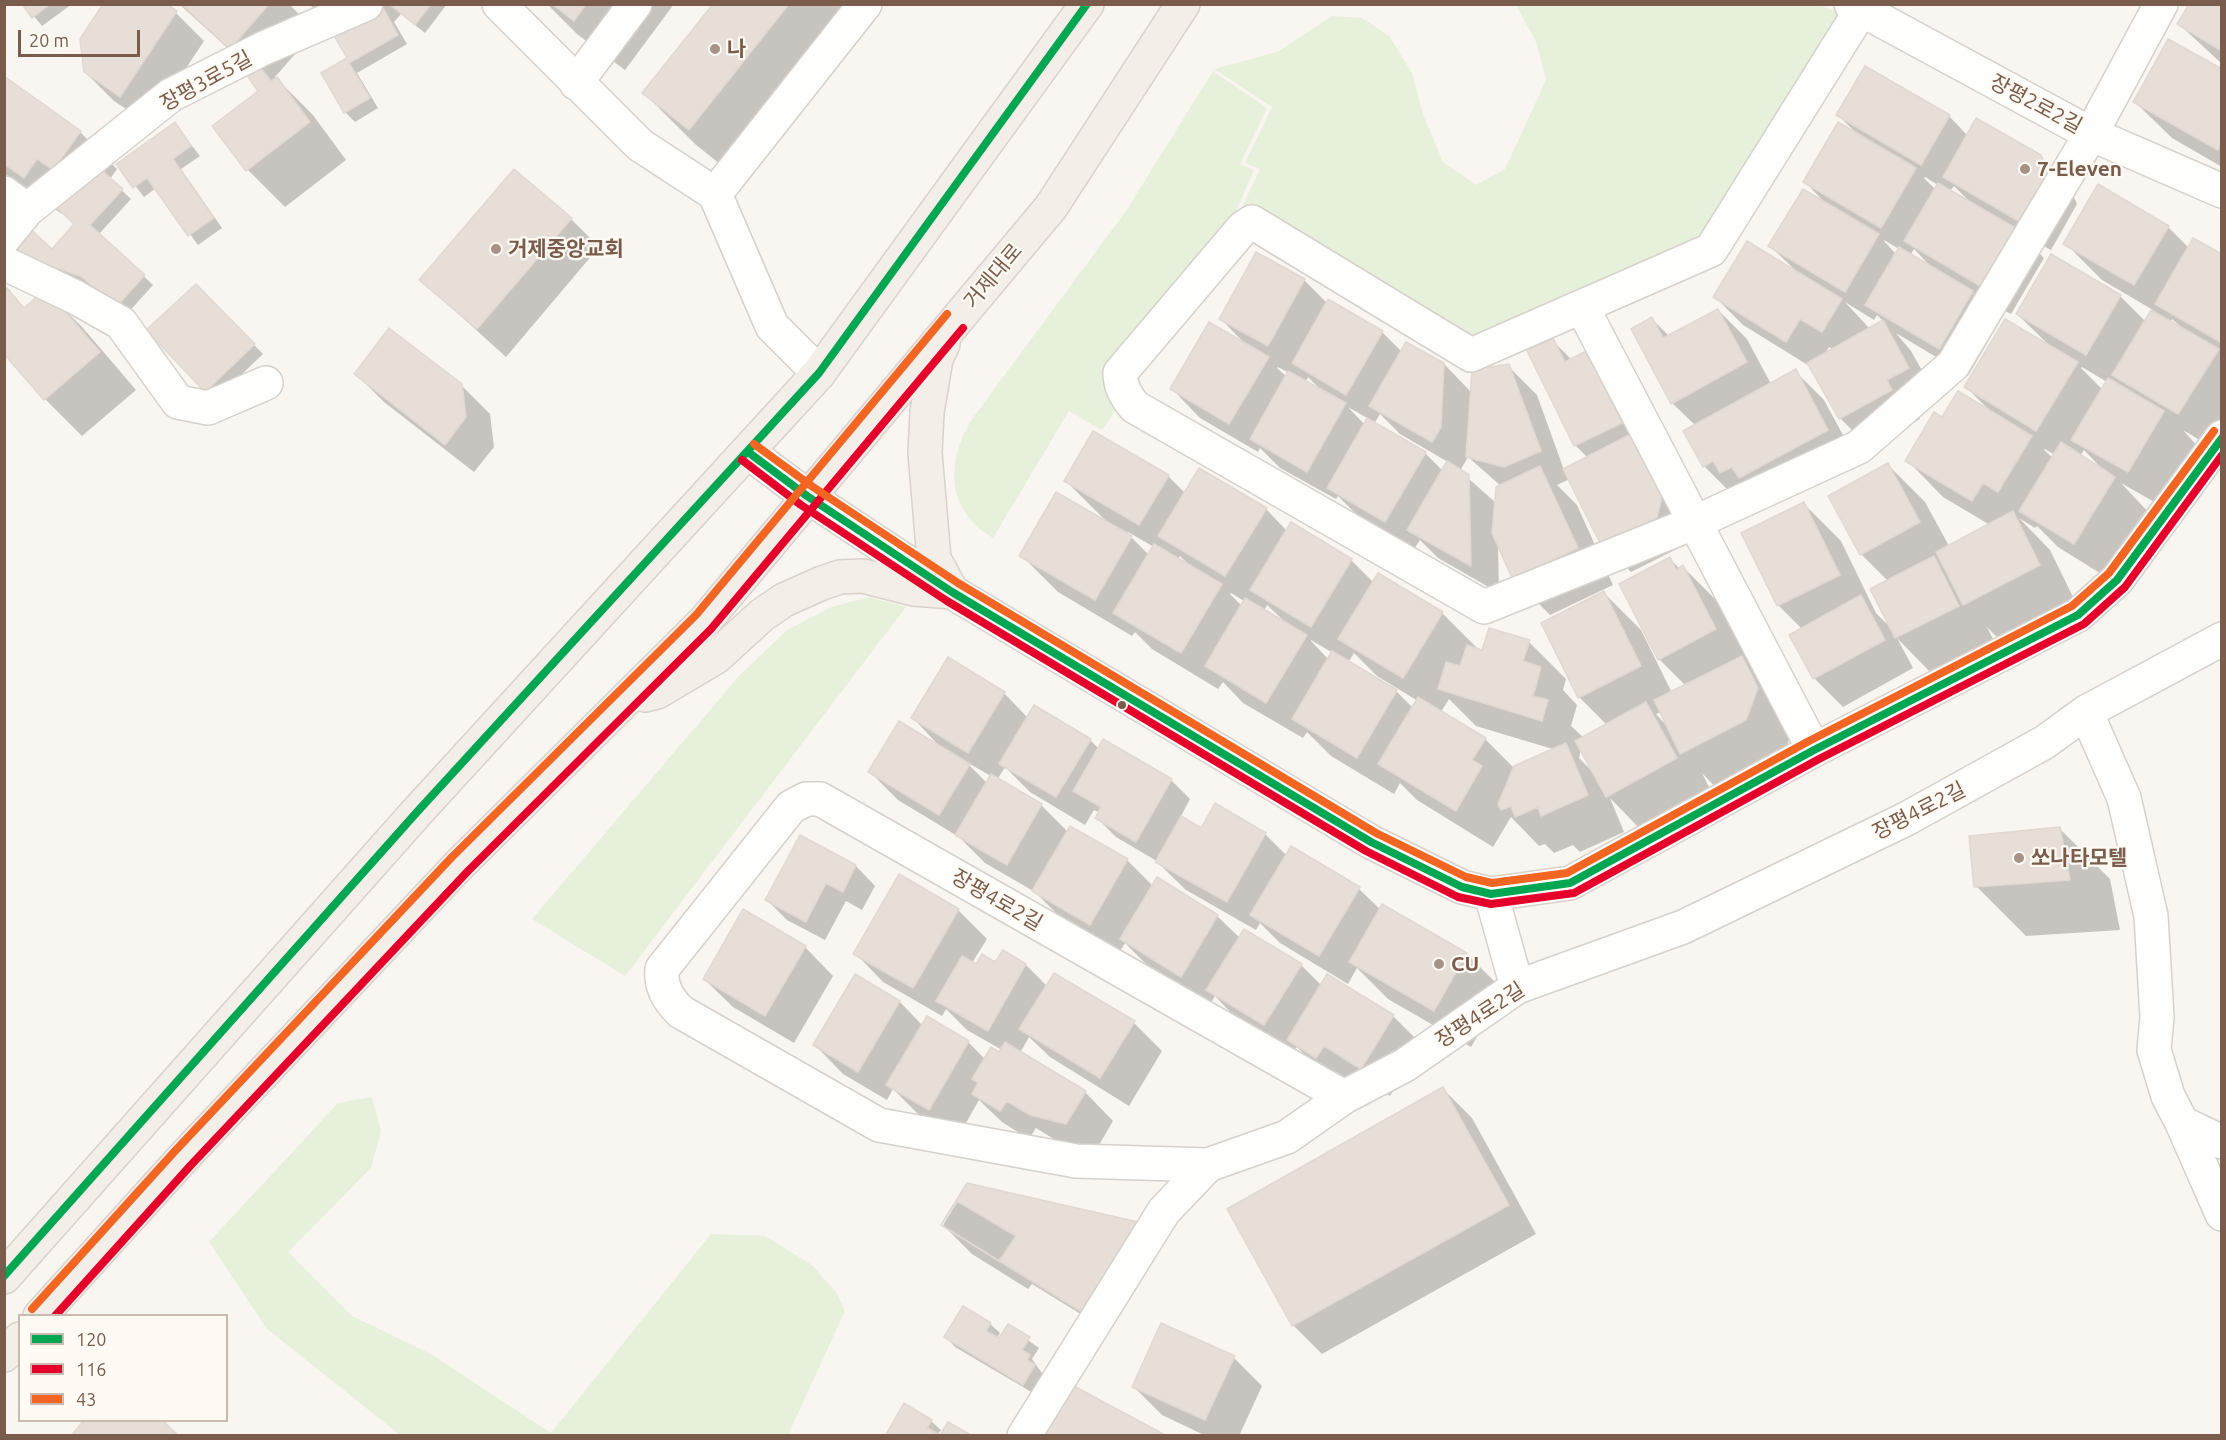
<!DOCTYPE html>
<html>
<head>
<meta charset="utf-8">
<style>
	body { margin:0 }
	#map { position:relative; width:2226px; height:1440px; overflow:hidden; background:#f9f5f0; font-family:Ubuntu,sans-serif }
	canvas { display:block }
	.frame { position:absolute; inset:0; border:6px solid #7a5c4d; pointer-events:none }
	.legend { position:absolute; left:18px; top:1314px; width:210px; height:108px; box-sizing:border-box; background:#fffaf3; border:2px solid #cabbb1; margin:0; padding:8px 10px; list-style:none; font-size:18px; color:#7a5c4d }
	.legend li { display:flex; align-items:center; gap:12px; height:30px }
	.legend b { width:30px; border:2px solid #cabbb1 }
	.scale { position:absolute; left:18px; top:30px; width:122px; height:27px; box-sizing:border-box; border:3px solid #7a5c4d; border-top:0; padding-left:8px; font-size:18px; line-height:21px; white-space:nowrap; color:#7a5c4d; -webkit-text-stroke:4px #fffaf3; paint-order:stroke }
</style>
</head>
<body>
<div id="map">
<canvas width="2226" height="1440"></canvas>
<div class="frame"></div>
<ul class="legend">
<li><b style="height:8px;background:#00a651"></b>120</li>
<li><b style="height:8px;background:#e4002b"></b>116</li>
<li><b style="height:8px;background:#f26522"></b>43</li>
</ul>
<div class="scale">20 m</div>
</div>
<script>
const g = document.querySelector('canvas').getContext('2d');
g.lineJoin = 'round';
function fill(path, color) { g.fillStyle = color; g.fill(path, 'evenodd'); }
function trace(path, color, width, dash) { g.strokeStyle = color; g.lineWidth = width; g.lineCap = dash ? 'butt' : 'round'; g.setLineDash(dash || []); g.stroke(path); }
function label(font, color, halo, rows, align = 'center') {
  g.font = font + ' Ubuntu,"Noto Sans KR",sans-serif'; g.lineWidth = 4.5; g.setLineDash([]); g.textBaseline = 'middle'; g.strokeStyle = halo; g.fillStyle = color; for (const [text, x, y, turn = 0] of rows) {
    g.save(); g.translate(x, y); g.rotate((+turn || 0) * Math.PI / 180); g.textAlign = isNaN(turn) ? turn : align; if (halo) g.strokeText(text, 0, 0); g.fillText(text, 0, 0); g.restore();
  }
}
fill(new Path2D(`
	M1516,5h303l21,8 -129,237 -240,105 -216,-133 -13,-15 18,-38 -15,-6 27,-56 -58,-38 63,-17 55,-36 30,2 27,18 23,37 12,44 19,45 33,23 29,-16 41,-89 -10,-38z
	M1213,71l54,37 -27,56 14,6 -17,39 8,10 -143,211 -33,-19 -76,127c-48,-29 -47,-75 -21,-119l154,-208z
	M869,597l37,10 -281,369 -93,-57 207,-243 48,-46 44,-23z
	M372,1097l9,34 -10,37 -83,84 64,64 79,38 120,79 160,-199 54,2 47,29 24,27 9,19 -57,124h-388l-134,-107 -57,-86 129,-139z`), '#e7f0db');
fill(new Path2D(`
	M24,4h48l-30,22z
	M179,4h110l26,27 -40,46 38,38 33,45 -61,47 -37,-37 -34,-44 46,-34 -5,-19z
	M309,4h138l-22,29 -24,-19 -7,8 13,22 -50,29 21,35 -23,14 -10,-10 4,-54 -11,-28z
	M547,4h127l-49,66 -48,-36z
	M714,4h165l-139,176 -45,-36 -51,-51z
	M2222,4v60l-43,-40z
	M176,13l28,28 -55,83 -35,-23 -29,-29z
	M2222,70v97l-50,-29 -37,-36z
	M4,78l76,54 37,37 -7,10 21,20 -32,35 54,51 -27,30 -32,-29 -76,-28 34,-7 24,-27 -13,-12 -1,2 -58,-41z
	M1838,115l111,1 19,20 72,20 29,30 8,18 -26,46 -32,-17 25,25 -33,56 -39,-21 28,28 -32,55 -72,-43 15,18 26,46 -22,12 5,10 -51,28 -29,-29 -29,-51 -68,-42 -28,-28 80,-27 -25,-24 55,-43 -20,-21 53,-47zM1925,177l13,8 -2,5 -12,-12zM1954,186l15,15 -19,-10zM1884,240l15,9 -3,5 -12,-13zM1914,249l18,19 -22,-12zM1845,302l29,18 3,-5 7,7 -14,7zM1829,347l5,3 -10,5z
	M175,124l25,32 -19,13 41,59 -24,17 -42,-57 -12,9 -26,-33z
	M571,219l28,28 -93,110 -85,-77z
	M2168,227l21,21 33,8v185l-6,9 -33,-20 17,19 -35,59 -44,-25 30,32 -40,65 -53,-33 -21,-21 -2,2 -16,-10 31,32 26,53 -75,38 -14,-14 8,16 -62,32 -36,-37 16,30 -70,39 -29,-29 -12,-49 -24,-24 -35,-71 61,-30 37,37 35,72 14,14 -2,-46 -27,-27 27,-89 37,37 24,44 41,-21 -47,-28 -36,-37 36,-41 47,-8 -24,-24 84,-41 -33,-32 103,-18 26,26 7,-12 -51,-30 -37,-37zM2172,319l9,8 -11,-4zM2082,367l25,15 -5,7 -21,-21zM2045,449l10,6 -2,3 -9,-8zM2084,450l18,19 -1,1 -21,-14z
	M1304,280l23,23 55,29 20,20 42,12 28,29 36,-27 29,29 27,75 24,-12 -13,-13 -46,-93 23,-12 20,20 14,-7 37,37 68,132 -6,23 -54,27 -28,-28 -33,-65 -13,6 20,20 36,80 -63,30 -37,-37 -15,-34 1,49 -61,-35 -18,-18 -6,9 -56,-33 -20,-20 -2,3 -56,-31 -20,-20 -2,4 -58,-34 -28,-29 73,-45 -24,-25zM1278,367l11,6 -2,4 -10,-9zM1308,377l13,13 -16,-7zM1348,407l21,12 -4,6zM1380,414l20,20 48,28 -5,9 -18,-18 -51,-29zM1468,457l33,29 -5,17 -36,-32z
	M196,286l67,68 -48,46 -67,-70z
	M7,290l18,19 21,-18 37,37 53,62 -54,46 -37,-37z
	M1718,310l29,29 24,45 24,-13 29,29 32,59 -123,36 -29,-29 -19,-35 10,-6 -23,-22 -20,-84 18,18z
	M356,374l105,11 29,29 4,33 -20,25 -90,-70z
	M1168,476l17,17 81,16 21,22 64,29 23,23 68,30 37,37 50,-8 37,37 -3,11 14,15 -6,21 13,12 23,-13 -28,-28 25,-104 37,37 31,63 14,-7 -27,-27 11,-100 10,10 3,-2 37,37 31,63 28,28 15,31 -11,31 -65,33 -16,-17 11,22 -69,38 -34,-35 14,34 -44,20 -7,-7 -19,8 -9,-9 -6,2 -28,-29 -18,30 -76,-47 -17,-17 -6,11 -63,-38 -24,-24 -4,6 -60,-35 -20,-21 -5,7 -66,-40 -17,-17 -3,4 -74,-44 -37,-37 86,-33 -41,-41zM1128,532l26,15 -5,8 -22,-22zM1180,556l8,8 -10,-5zM1231,593l13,8 -2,5 -12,-12zM1267,605l18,17 -21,-11zM1311,640l22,13 -4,7 -18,-19zM1354,653l23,23 41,25 -5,7 -17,-17 -48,-28zM1449,699l27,27 80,24 -42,18 -29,-29 -44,-27zM1661,712l6,14 -11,-12zM1581,749l13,24 -15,-15z
	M1004,693l24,25 62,22 9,9 72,31 19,19 -10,19 22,12 63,4 22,22 5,-8 67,41 22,21 2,-4 84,48 37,37 -33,56 -83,-48 -31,-31 -9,16 -68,-41 -20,-20 -4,7 -70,-40 -31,-30 -39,-23 -19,-19 3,-5 -6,-3 -9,15 -55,-33 -25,-25 -8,13 44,25 27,27 3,-4 56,32 26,26 64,30 23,22 61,27 21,21 71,30 28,28 -31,52 -37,-23 -8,13 -27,-18 -21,-21 -4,6 -57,-35 -21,-22 -5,8 -60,-36 -25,-25 -6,10 -56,-33 -28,-28 -50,-29 -26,-26 -61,-37 -28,-28 71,-24 -28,-30zM970,764l21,12 -4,7 -18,-18z
	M2060,829l50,50 10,51 -94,6 -50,-50z
	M801,837l55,29 19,20 -13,24 -16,-9 -21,39 -38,-20 -20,-20z
	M958,910l29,29 -15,24 5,3 49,-1 21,21 87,37 28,28 -33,55 -79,-49 -21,-20 -9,16 65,39 28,29 -18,31 -35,-9 -24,-15 -7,11 -27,-17 -23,-22 -21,37 -41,-24 -24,-24 -6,11 -44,-26 -28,-29 41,-69 44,26 23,24 45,16 17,17 15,-5 2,-4 -35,-20 -21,-21 -4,7 -59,-34 -28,-29z
	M805,947l28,29 -39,67 -61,-36 -29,-28z
	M1443,1089l29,29 64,116 -214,120 -29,-29z
	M968,1185l124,136 -60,-37 -4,5 -56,-35 -29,-29z
	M990,1324l10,9 -3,5 3,2 8,-14 31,22 -7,11 12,17 -11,17 -78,-46 -9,-10z
	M1234,1358l28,28 -23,50h-33l-44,-21 -29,-29z
	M931,1421l10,9 -4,5 -50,1z`), '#0003');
const building = new Path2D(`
	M22,4h28l-18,14z
	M103,4h64l10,7 -57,86 -36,-25 -4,-33z
	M181,4h88l-39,45z
	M381,4l17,31 -49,28 21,35 -26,15 -23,-40 26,-15 -15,-26z
	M389,4h42l-16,21z
	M552,4h34l-12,17z
	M713,4h76l-100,126 -47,-37z
	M2189,4h33v47l-45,-27z
	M2168,39l54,30v74l-4,7 -85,-48z
	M1865,66l85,49 -29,50 -85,-50z
	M260,67l11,14 6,-4 33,45 -64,49 -34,-45 46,-35 -10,-14z
	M4,76l77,55 -28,39 -16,-11 -13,19 -20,-14z
	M1976,118l65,37 8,20 -27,48 -79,-46z
	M175,122l16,24 -18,13 41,59 -26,18 -41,-58 -14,10 -17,-24z
	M1838,122l78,46 -35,60 -78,-46z
	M96,165l27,24 -33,36 55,50 -29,32 -34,-30 -76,-28 21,-23 25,23 22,-25 -17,-16z
	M514,169l58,49 -95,111 -58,-49z
	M1938,183l79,46 -35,58 -78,-46z
	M2098,184l71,42 -35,59 -71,-41z
	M1803,189l76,45 -34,58 -77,-46z
	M2193,238l29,16v89l-67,-39z
	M1747,241l95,58 -20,33 -22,-13 -14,23 -73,-45z
	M1899,247l74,44 -34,58 -74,-44z
	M1256,252l49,27 -37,67 -49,-27z
	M2051,254l70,41 -35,60 -70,-41z
	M196,284l59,60 -50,48 -59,-62z
	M7,288l17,20 22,-19 54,63 -56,48 -40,-46v-63z
	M1328,299l55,32 -37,64 -54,-32z
	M1718,309l29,53 -76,42 -40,-75 21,-12 11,21z
	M2151,310l68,39 -41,65 -66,-39z
	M2005,319l73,43 -42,69 -72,-44z
	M1883,320l26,48 -22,12 5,10 -53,29 -32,-56z
	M1209,322l60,35 -40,67 -59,-35z
	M389,328l73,56 4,33 -21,28 -91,-71z
	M1553,338l12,24 21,-11 36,72 -48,23 -47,-95z
	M1406,342l38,21 -3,64 -9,15 -63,-36z
	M1509,364l32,87 -37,16 -38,-10 6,-87z
	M1796,369l32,61 -89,48 -7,-11 -12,6 -7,-12 -10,6 -20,-36z
	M1288,371l58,32 -39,69 -57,-33z
	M2108,378l56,33 -36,61 -57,-32z
	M1958,391l74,45 -34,56 -15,-9 -11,18 -67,-40 29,-49 8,5z
	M1367,418l59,34 -41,70 -58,-34z
	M1093,431l76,44 -30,50 -75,-44z
	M1633,433l30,60 -6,24 -56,28 -38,-76z
	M2061,442l54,35 -41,67 -55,-33z
	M1447,461l22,14 2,91 -64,-36z
	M1888,463l32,59 -60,33 -32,-59z
	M1540,466l38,82 -66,30 -20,-45 4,-46z
	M1199,468l68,40 -42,68 -67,-40z
	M1056,492l76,44 -37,64 -76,-44z
	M1804,502l36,73 -63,31 -36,-73z
	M2013,511l27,54 -77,40 -27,-53z
	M1291,522l61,37 -41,68 -61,-37z
	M1154,544l68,40 -41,69 -68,-40z
	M1934,556l25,50 -64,32 -25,-49z
	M1670,557l6,13 7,-5 33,64 -58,31 -39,-76z
	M1378,573l65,39 -40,66 -65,-39z
	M1604,591l37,75 -63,32 -37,-75z
	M1861,595l24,45 -72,39 -24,-44z
	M1245,598l62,37 -41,68 -61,-37z
	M1489,628l41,12 -7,21 18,6 -8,29 15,4 -6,21 -104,-32 8,-27 14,4 7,-21 15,5z
	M1332,651l65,39 -40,68 -65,-39z
	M1742,656l16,32 -12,32 -66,34 -26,-54z
	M948,657l57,35 -37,61 -57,-35z
	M1418,697l68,41 -14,22 10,6 -26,45 -78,-47z
	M1646,702l31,56 -71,39 -31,-56z
	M1034,705l57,34 -35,58 -57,-33z
	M899,721l71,43 -31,51 -71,-43z
	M1103,739l69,40 -36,63 -41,-24 6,-11 -28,-16z
	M1566,743l22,52 -47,21 -3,-9 -23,10 -4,-11 -10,4 -3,-6 16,-38z
	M991,774l51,30 -35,61 -52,-30z
	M1215,803l51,30 -39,69 -72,-40 26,-46 20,12z
	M1070,826l58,33 -38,66 -58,-34z
	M2060,827l10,53 -96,7 -5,-51z
	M800,835l56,30 -13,27 -17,-9 -20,39 -41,-22z
	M1291,846l69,41 -41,69 -69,-41z
	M899,874l60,35 -46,79 -60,-34z
	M1157,877l61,38 -37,62 -61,-38z
	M1382,904l85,49 -33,58 -85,-49z
	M743,909l63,37 -41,70 -62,-37z
	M1244,929l58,35 -38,61 -58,-35z
	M1003,950l23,14 -38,67 -52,-30 26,-45 14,8 6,-10 13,8z
	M1054,973l81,48 -35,57 -81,-49z
	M855,974l45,27 -42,71 -45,-27z
	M1327,974l67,41 -33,54 -37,-23 -8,12 -29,-18z
	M927,1016l42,25 -40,69 -43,-25z
	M1005,1042l81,49 -20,33 -36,-9 -23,-14 -7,10 -28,-17 6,-11 -6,-4 19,-32 8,5z
	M1443,1087l66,118 -217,121 -65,-117z
	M967,1183l171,39 -56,90 -141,-87z
	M957,1201l59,35 -17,25 -58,-36z
	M963,1306l28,17 -5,8 13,7 9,-14 22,13 -8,13 8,5 -3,5 8,5 -12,20 -79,-48z
	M1161,1323l74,33 -30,64 -73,-33z
	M1070,1384l97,52h-124z
	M904,1403l28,17 -5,8 13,7 8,-13 23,13 -1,1h-85z
	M84,1420h78l17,16h-108z`);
fill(building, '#e6ded7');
trace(building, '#e2d8d2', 1.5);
const minor = new Path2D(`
	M499,4l141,141 75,49 57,132 47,47
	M1851,4l240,130 70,-130
	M1861,10l-150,240 -240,105 -219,-133 -9,6 -123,145c0,14 6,24 15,34l349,200 212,-85 163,-75 94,-82 138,-231 131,57
	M576,83l59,-79
	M4,193l23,17 144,-115 93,-47 102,-44
	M715,194l150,-190
	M4,238l23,-28
	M4,263l71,34 46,26 57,79 30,6 58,-25
	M1582,307l232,443
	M748,452l59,44 145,96 419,250 91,45 29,7 79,-11 244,-133 264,-135 39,-35 105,-143
	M2086,712l38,86 27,118 6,101 -3,33 14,46 14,27 40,19
	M1491,894l26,93
	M1344,1097l-57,40 -79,28 -132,-4 -197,-36 -198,-113c-12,-11 -21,-26 -19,-43l129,-162 15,-8h14l524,298 61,-32 112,-78 166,-60 223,-108 139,-77 41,-30 136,-73
	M2182,1123l40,91
	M1024,1436l140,-225 44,-46`);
const major = new Path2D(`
	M943,344l-7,15 -9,53 -2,41 9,106 18,33
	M645,695l12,-3 59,-35 46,-42 22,-15 38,-17 18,-6 23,-1 51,13 38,3
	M4,1277l413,-465 402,-439 268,-369
	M40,1316l143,-158 277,-294 244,-242 347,-415 132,-203
	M4,1355l16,-16`);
trace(minor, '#d7d1cb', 36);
trace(major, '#dad1cc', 36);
trace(minor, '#fefefd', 33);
trace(major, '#f3eee8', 33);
trace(new Path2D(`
	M748,452l59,44 145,96 419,250 91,45 29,7 79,-11 244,-133 264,-135 39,-35 105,-142
	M4,1276l413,-464 402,-439 268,-369`), '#00a651', 8);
trace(new Path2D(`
	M742,460l59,45 146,96 419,250 92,46 33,7 83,-11 245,-134 265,-135 41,-37 97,-132
	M55,1316l136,-151 277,-294 243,-242 252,-301`), '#e4002b', 8);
trace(new Path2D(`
	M754,444l59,43 145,96 418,250 90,44 26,6 75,-10 242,-132 263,-135 37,-33 105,-142
	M32,1309l143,-158 277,-294 244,-242 251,-301`), '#f26522', 8);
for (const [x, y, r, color] of [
	[715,49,6,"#a69286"],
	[2025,169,6,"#a69286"],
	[496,249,6,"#a69286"],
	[1122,705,5,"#7a5c4d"],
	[2019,858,6,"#a69286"],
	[1439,964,6,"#a69286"]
]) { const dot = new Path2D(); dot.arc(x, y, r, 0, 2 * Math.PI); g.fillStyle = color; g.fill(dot); trace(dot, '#fffaf3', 2); }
label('bold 21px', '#7a5c4d', '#fffaf3', [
	["나",727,49],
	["7-Eleven",2037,169],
	["거제중앙교회",508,249],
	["쏘나타모텔",2031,858],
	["CU",1451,964]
], 'left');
label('21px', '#7a5c4d', '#fffaf3', [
	["장평3로5길",206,81,-29],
	["장평2로2길",2036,104,28],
	["거제대로",993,276,-50],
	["장평4로2길",1919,811,-27],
	["장평4로2길",997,900,30],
	["장평4로2길",1480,1015,-33]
]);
</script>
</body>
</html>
